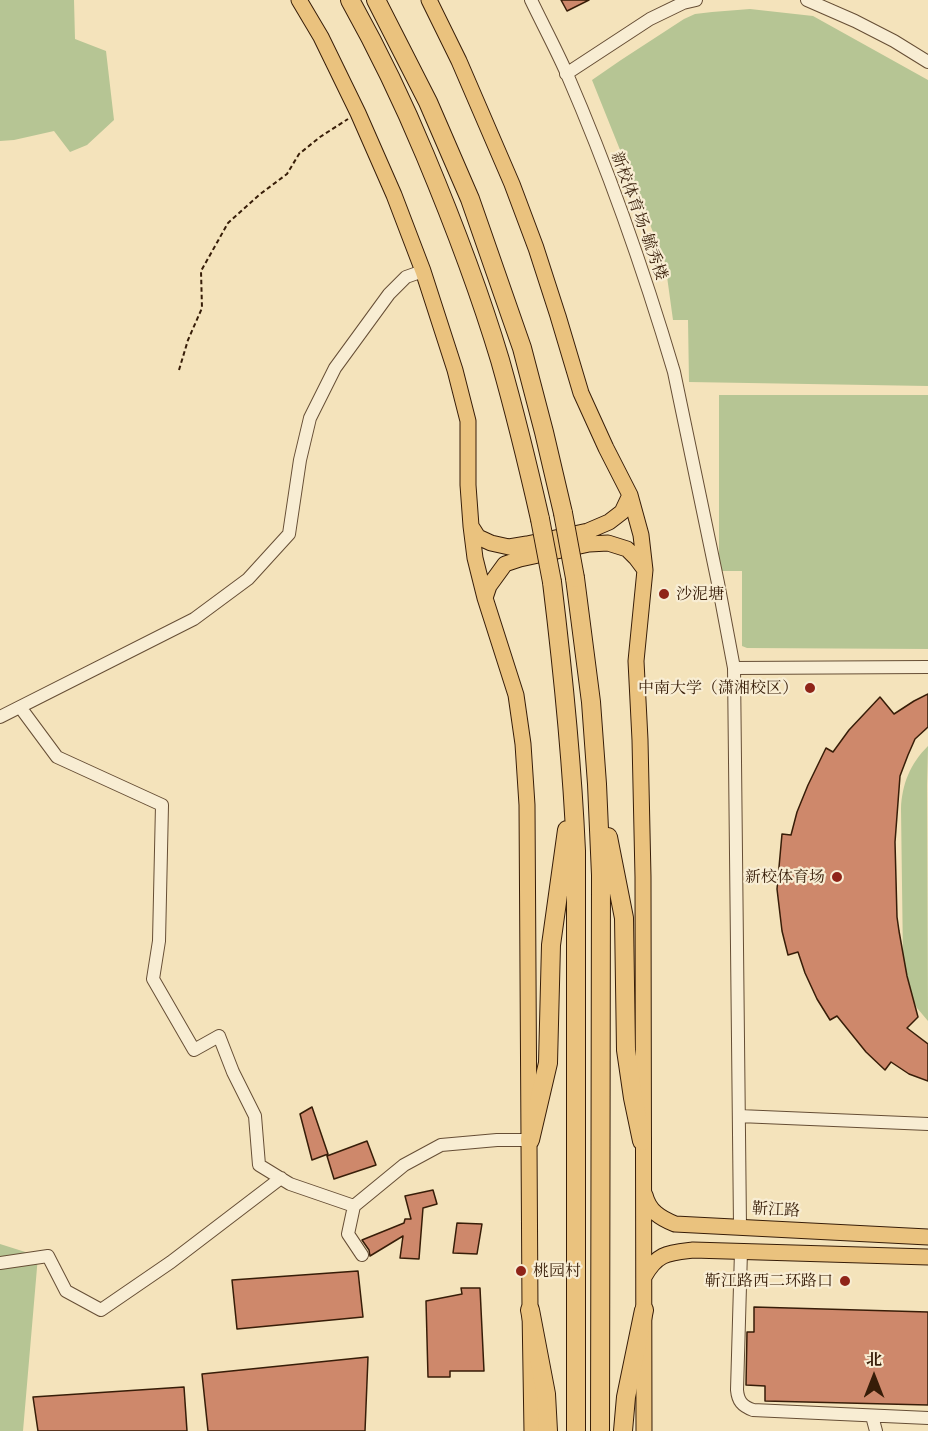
<!DOCTYPE html>
<html>
<head>
<meta charset="utf-8">
<style>
	body { margin:0 }
	#map { position:relative; width:928px; height:1431px; overflow:hidden; background:#f4e3bb; font-family:"Libre Caslon Text","Noto Serif SC",serif }
	canvas { display:block }
	.north { position:absolute; left:844px; top:1347px; width:60px; height:60px; -webkit-text-stroke:4px #f8edd3; paint-order:stroke; rotate:0deg; font-size:16px; font-weight:700; line-height:24px; text-align:center; color:#371d08 }
	.north::after { content:''; display:block; margin:auto; width:21px; height:27px; background:#371d08; clip-path:polygon(50% 0,100% 100%,50% 72%,0 100%) }
</style>
</head>
<body>
<div id="map">
<canvas width="928" height="1431"></canvas>
<div class="north">北</div>
</div>
<script>
const g = document.querySelector('canvas').getContext('2d');
g.lineJoin = 'round';
function fill(path, color) { g.fillStyle = color; g.fill(path, 'evenodd'); }
function trace(path, color, width, dash) { g.strokeStyle = color; g.lineWidth = width; g.lineCap = dash ? 'butt' : 'round'; g.setLineDash(dash || []); g.stroke(path); }
function label(font, color, halo, rows, align = 'center') {
  g.font = font + ' "Libre Caslon Text","Noto Serif SC",serif'; g.lineWidth = 4.5; g.setLineDash([]); g.textBaseline = 'middle'; g.strokeStyle = halo; g.fillStyle = color; for (const [text, x, y, turn = 0] of rows) {
    g.save(); g.translate(x, y); g.rotate((+turn || 0) * Math.PI / 180); g.textAlign = isNaN(turn) ? turn : align; if (halo) g.strokeText(text, 0, 0); g.fillText(text, 0, 0); g.restore();
  }
}
fill(new Path2D(`
	M0,0h74l1,39 31,12 8,69 -27,25 -17,7 -16,-21 -40,9 -14,1z
	M750,9l63,7 115,64v306l-239,-4 -1,-62h-15l-8,-58 -73,-182 29,-20 63,-41 11,-5 17,-2z
	M719,395h209v254l-181,-1 -5,-2v-75h-23z
	M928,746l-1,39 1,236 -11,-13 -8,-17 -6,-31 -2,-151c1,-25 9,-45 27,-63z
	M0,1244l38,12 -15,175h-23z`), '#b6c594');
const building = new Path2D(`
	M561,0h28l-22,11z
	M928,694v33l-13,12 -7,16 -8,21 -5,66 2,75 2,14 8,45 11,41 -11,11 21,16v37l-19,-7 -18,-12 -6,8 -19,-18 -29,-36 -7,4 -13,-21 -12,-26 -7,-21 -10,3 -6,-24 -5,-42 5,-55 9,1 6,-23 11,-27 18,-37 7,4 16,-22 31,-33 14,17 20,-13z
	M312,1107l16,47 -16,6 -12,-46z
	M367,1141l9,24 -42,14 -7,-23z
	M433,1190l4,14 -14,4 -4,51 -19,-1 3,-22 -33,20 -1,-6 -7,-10 42,-17 1,-4h6l-6,-23z
	M457,1223l25,1 -5,30 -24,-1z
	M358,1271l5,46 -126,12 -5,-49z
	M461,1288h19l4,83h-34v6h-22l-2,-76 36,-7z
	M754,1307l174,5v93l-163,-4v-15l-19,-1 1,-53h7z
	M368,1357l-3,74h-157l-6,-57z
	M184,1387l3,44h-149l-5,-34z`);
fill(building, '#ce886b');
trace(building, '#371d08', 1.5);
const minor = new Path2D(`
	M531,0c12,25 25,49 36,74 42,97 77,197 107,298l44,211 16,85 6,558
	M807,0l48,21 39,20 34,21
	M566,74l84,-55 33,-16 13,-3
	M734,668l194,-1
	M20,707l37,50 105,48 -3,136 -6,38 41,71 25,-14 14,36 22,44 4,49 31,19 64,22
	M0,717l194,-98 54,-40 41,-45 11,-74 10,-42 25,-50 54,-74 17,-17 17,-6
	M739,1116l189,8
	M741,1251l-4,139c1,11 5,16 16,20l175,8
	M362,1255l-14,-21 6,-28 50,-41 37,-20 56,-5h33
	M0,1263l48,-7 18,35 35,19 70,-48 110,-84
	M872,1416l4,15`);
const major = new Path2D(`
	M299,0l22,37 37,76 36,82 29,76 32,99 13,51v64l3,41 4,32 10,40 31,97 7,49 4,61 3,505 2,121
	M429,0l30,61 53,123 24,64 22,68 23,77 25,55 24,47 11,40 4,35 -9,91 4,79 3,137 1,554
	M471,526l7,11 13,6 18,4 18,-3 61,-13 21,-9 13,-10 8,-17
	M485,598l4,-12 16,-22 15,-5 69,-15 19,-1 19,6 9,9 9,12
	M645,1195c4,16 15,23 30,29l253,13
	M644,1277c13,-24 24,-24 49,-27l235,7`);
const highway = new Path2D(`
	M350,0c28,50 53,102 75,155 28,67 54,135 75,205 15,53 28,106 40,159
	M376,0l52,102 42,97 52,149 22,84 19,81
	M575,578l16,124 6,82 4,91 -1,556
	M552,582c11,90 20,179 24,269v580
	M608,837l16,81 2,132 7,48 9,43
	M530,1140l18,-77 3,-118 16,-115
	M530,1310l16,84 2,37
	M623,1431l3,-34 18,-87`);
trace(minor, '#664e35', 14);
trace(major, '#371d08', 17);
trace(highway, '#371d08', 20);
trace(new Path2D(`
	M179,370l9,-30 14,-32 -1,-37 27,-48 31,-28 28,-21 12,-20 21,-17 28,-18`), '#371d08', 2, [4.5, 3]);
trace(minor, '#f8edd3', 12);
trace(major, '#eac27e', 15);
trace(highway, '#eac27e', 18);
const highwayBridge = new Path2D(`
	M563,513l12,65
	M540,519l12,63`);
trace(highwayBridge, '#371d08', 20, []);
trace(highwayBridge, '#eac27e', 18);
for (const [x, y, r, color] of [
	[664,594,6,"#8f2418"],
	[810,688,6,"#8f2418"],
	[837,877,6,"#8f2418"],
	[521,1271,6,"#8f2418"],
	[845,1281,6,"#8f2418"]
]) { const dot = new Path2D(); dot.arc(x, y, r, 0, 2 * Math.PI); g.fillStyle = color; g.fill(dot); trace(dot, '#f8edd3', 2); }
label('16px', '#371d08', '#f8edd3', [
	["新校体育场-毓秀楼",639,216,70],
	["靳江路",776,1210,3]
]);
label('16px', '#371d08', '#f8edd3', [
	["沙泥塘",676,594,"left"],
	["中南大学（潇湘校区）",798,688],
	["新校体育场",825,877],
	["桃园村",533,1271,"left"],
	["靳江路西二环路口",833,1281]
], 'right');
</script>
</body>
</html>
